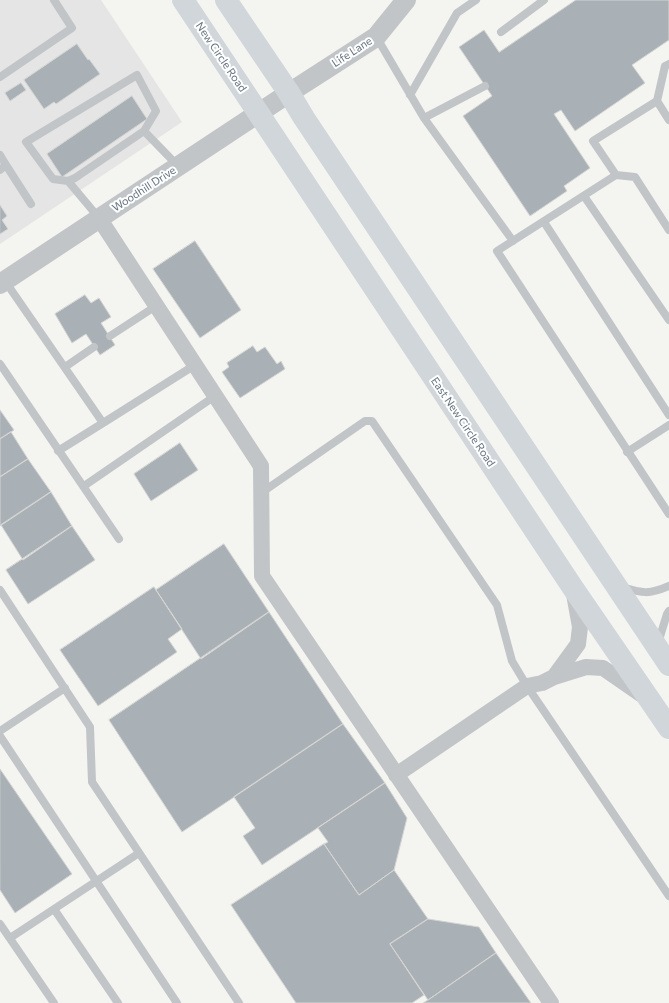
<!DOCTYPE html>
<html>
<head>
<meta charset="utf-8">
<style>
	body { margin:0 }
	canvas { display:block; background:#f4f4f0 }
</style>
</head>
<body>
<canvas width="669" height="1003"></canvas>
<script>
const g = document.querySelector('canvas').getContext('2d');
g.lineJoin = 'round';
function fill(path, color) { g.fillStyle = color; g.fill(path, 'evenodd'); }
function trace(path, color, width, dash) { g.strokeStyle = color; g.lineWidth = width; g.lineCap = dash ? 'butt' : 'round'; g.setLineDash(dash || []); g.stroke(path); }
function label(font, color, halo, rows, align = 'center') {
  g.font = font + ' Commissioner,sans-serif'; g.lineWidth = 4; g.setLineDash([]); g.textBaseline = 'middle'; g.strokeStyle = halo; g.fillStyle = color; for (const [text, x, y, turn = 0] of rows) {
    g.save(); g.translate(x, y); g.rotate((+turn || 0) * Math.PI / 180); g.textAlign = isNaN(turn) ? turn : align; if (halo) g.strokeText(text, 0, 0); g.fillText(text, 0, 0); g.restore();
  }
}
fill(new Path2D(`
	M0,0h101l81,122 -182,122z`), '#e4e5e4');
const building = new Path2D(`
	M576,0h93v40l-37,25 13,18 -70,48 -14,-21 -7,4 36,54 -26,18 3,5 -37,25 -67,-100 29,-20 -33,-49 25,-17 15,22z
	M77,44l11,16 1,-1 11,15 -44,30 -2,-2 -10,7 -20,-29z
	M21,83l5,7 -16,11 -5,-8z
	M132,96l15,23 -85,58 -15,-23z
	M0,205l7,11 -5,4 6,9 -8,5z
	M195,241l46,69 -41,28 -47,-69z
	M85,295l6,8 8,-5 12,19 -10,6 14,22 -15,10 -14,-21 -14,9 -17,-29z
	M253,346l4,6 8,-5 12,17 4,-3 4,8 -45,29 -18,-26 7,-5 -2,-4z
	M0,410l14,20 -14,9z
	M11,432l17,27 -28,18v-38z
	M180,443l18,27 -47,31 -17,-27z
	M28,459l23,33 -51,34v-49z
	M51,492l21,34 -49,34 -22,-35z
	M72,526l23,34 -67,44 -22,-34z
	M224,544l45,68 -68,47 -45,-69z
	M154,587l28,42 -14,10 9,13 -79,54 -38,-56z
	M269,612l74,112 -161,108 -73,-112z
	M343,724l42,59 -123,82 -19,-29 12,-8 -21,-31z
	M0,769l72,105 -57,39 -15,-23z
	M385,783l22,35 -13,52 -35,25 -35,-51 4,-2 -10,-14z
	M324,844l35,51 35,-25 34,49 -38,25 34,51 -12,8h-116l-65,-98z
	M428,919l51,8 17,26 -68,47 -38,-56z
	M496,953l35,50h-108l5,-3z`);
fill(building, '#aab1b6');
trace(building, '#d5d5d3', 1);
trace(new Path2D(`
	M501,32l43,-32
	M377,38l47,80 89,123
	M0,77l72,-49 -18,-28
	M410,95l47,-82 19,-13
	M657,101l12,19
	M424,118l61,-32
	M0,155l6,10 -6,5
	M6,165l25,39
	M616,175l-23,-34 64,-40 8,-35 4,-2
	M68,181l-15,-2 -27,-37 111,-67 19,36 -12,20
	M584,196l85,124
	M99,218l-31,-37 7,-3 69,-47 34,35
	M544,222l125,193
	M669,230l-34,-53 -19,-2 -119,76 172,263
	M5,281l98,142 92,-58
	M110,336l46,-30
	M0,364l119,175
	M65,367l29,-20
	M58,451l45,-28
	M627,452l42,-27
	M84,486l131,-90
	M261,493l104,-72h7l125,184 15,56 15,25 142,210
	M622,587c20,6 27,8 47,-1
	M0,590l90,137 2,55 147,221
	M658,643l9,-29 2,-3
	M0,731l65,-43
	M0,736l177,267
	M54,909l64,94
	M0,924l54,79
	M10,938l129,-85`), '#c2c5c8', 8);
trace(new Path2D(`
	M99,218l162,248 1,110 289,427
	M554,677l24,-33 2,-17 -6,-33
	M396,775l131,-89 15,-3 12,-6 32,-10 17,1 39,27`), '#c2c5c8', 16);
trace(new Path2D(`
	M0,284l289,-191 87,-56 30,-37`), '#c2c5c8', 20);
trace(new Path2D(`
	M289,93l15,25 365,547
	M259,114l314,474 96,140`), '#d1d6da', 22);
trace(new Path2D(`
	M183,0l76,114
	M226,0l63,93`), '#d1d6da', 22);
label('11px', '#647380', '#fff', [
	["Life Lane",352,52,-33],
	["New Circle Road",221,57,56],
	["Woodhill Drive",144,189,-33],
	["East New Circle Road",463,422,56]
]);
</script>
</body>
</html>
